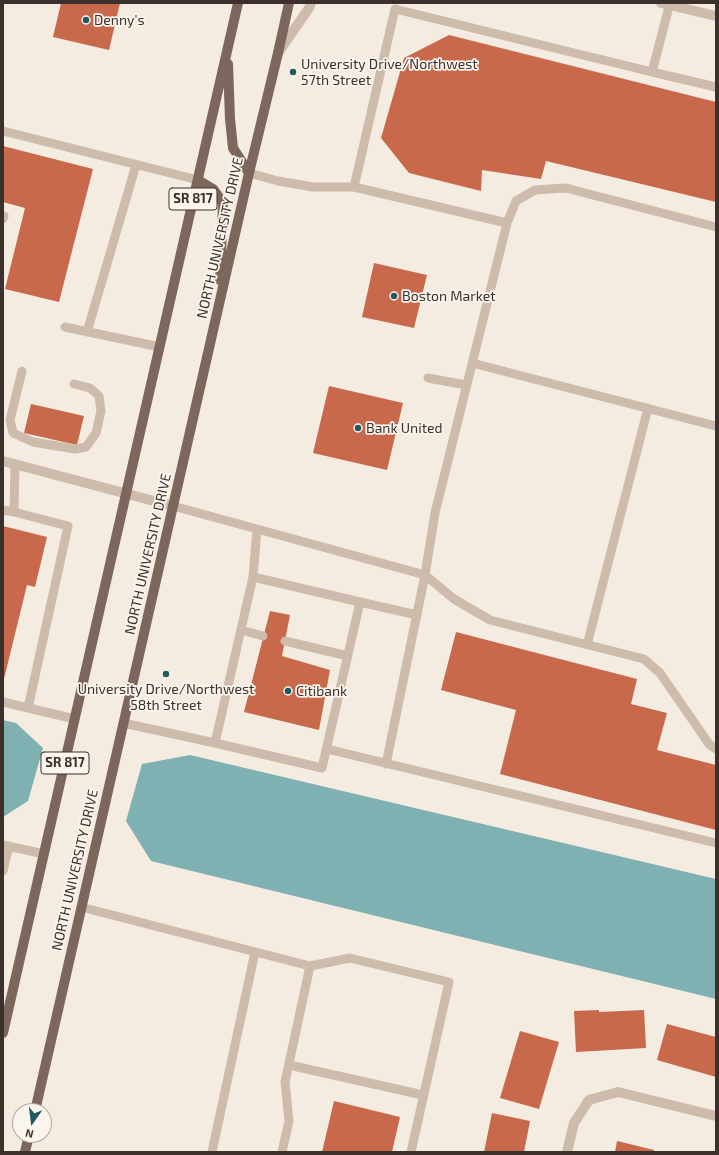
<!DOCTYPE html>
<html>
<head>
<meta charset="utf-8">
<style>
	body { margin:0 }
	#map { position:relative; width:719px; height:1155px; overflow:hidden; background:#f4ebe1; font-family:"Exo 2",sans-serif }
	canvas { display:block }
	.frame { position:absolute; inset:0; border:4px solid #3b302b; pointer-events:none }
	.north { position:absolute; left:12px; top:1103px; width:40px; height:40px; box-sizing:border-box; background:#fbf5ee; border:1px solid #aea6a0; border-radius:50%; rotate:194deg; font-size:11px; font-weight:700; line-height:16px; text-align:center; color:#3b302b }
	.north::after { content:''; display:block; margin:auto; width:14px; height:18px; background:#1f5a5e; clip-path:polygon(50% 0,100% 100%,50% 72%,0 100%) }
</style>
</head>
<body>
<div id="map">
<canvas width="719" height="1155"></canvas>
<div class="frame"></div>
<div class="north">N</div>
</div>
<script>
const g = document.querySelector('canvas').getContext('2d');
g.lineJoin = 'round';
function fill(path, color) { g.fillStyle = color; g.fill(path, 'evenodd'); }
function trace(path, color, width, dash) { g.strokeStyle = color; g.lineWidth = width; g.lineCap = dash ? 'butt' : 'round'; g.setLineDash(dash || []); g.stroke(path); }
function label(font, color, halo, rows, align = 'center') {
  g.font = font + ' "Exo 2",sans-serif'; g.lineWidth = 3.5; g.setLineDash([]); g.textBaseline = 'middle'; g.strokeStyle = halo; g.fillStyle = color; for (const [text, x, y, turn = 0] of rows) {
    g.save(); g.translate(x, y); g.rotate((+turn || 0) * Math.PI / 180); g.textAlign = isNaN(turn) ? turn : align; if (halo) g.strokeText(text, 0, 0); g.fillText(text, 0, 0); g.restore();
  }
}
fill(new Path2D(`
	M3,720l13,3 27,25 -15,53 -25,16z
	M190,755l526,124v120l-565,-138 -25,-40 16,-57z`), '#7fb0b2');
fill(new Path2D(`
	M61,3h59l-11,47 -56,-13z
	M449,35l267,67v100l-170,-41 -5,18 -59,-9 -1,21 -72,-18 -28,-35 23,-80z
	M3,146l90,23 -34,133 -54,-13 20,-81 -22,-6z
	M374,263l53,12 -13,53 -52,-11z
	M329,386l74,17 -16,67 -74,-17z
	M31,404l53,12 -7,29 -53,-12z
	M3,526l44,11 -12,50 -8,-2 -23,94z
	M270,611l20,4 -8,41 48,14 -11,60 -75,-18z
	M456,632l181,47 -6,25 36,9 -10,37 59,15v65l-216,-56 16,-64 -75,-20z
	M599,1010v2l45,-2 2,38 -70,4 -2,-41z
	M667,1024l49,13v40l-59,-17z
	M520,1031l39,11 -20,67 -39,-11z
	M334,1101l66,16 -8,35h-70z
	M492,1113l38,8 -6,31h-40z
	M617,1141l37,9v2h-39z`), '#c8694b');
trace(new Path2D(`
	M652,72l64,15
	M3,131l195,49
	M249,173l29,8 35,6h41l153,36
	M354,187l41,-178 257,63 18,-69
	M3,219l1,-3
	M716,227l-150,-39 -31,2 -19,11 -9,22 -72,290 -10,62 29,24 36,21 154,39 16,14 49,71 7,5
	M65,327l95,20
	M87,332l49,-167
	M472,363l244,63
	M22,371l-12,49 3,13 20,9 42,7 11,-2 10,-14 5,-22 -2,-15 -9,-8 -16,-4
	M428,378l38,7
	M173,506l252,69 -39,189
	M3,510l11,2 1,-48
	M14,512l54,14 -40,182
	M360,602l57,13
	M241,630l22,6
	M285,641l63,15
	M587,645l61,-237
	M3,702l72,17
	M123,723l92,20 38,-166
	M215,743l107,25 38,-166 -107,-25 4,-48
	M327,749l389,94
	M3,845l41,9
	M3,871l6,-25
	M81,907l229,59 40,-8 99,24 -38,170
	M289,1065l134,30
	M212,1152l43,-200
	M282,1152l7,-31 -4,-39 25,-116`), '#cdbbac', 9);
trace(new Path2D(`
	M3,461l170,45
	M567,1152l7,-29 15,-23 29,-8 98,24`), '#cdbbac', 10);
trace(new Path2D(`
	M661,3l55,13
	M278,53l31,-45 2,-5`), '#cdbbac', 10);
trace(new Path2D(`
	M228,64l2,55 3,29 16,25
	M198,180l15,9 10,14 -3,77
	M3,1033l235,-1030
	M35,1111l214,-938 29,-120 11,-50
	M25,1152l4,-17`), '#7d675c', 10);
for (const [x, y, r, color] of [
	[86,20,4,"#1f5a5e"],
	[293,72,4,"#1f5a5e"],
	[394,296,4,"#1f5a5e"],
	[358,428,4,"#1f5a5e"],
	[166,674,4,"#1f5a5e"],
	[288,691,4,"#1f5a5e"]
]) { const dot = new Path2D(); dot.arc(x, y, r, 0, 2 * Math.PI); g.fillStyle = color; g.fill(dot); trace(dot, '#fbf5ee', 1.5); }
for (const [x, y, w] of [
	[193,199,48],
	[65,763,48]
]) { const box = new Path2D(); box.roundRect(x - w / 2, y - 11, w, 22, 3); g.fillStyle = '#fbf5ee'; g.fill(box); trace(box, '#3b302b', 1); }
label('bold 13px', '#3b302b', null, [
	["SR 817",193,199],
	["SR 817",65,763]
]);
label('14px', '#3b302b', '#fbf5ee', [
	["Denny's",94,20],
	["University Drive/Northwest",301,64],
	["57th Street",301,80],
	["Boston Market",402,296],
	["Bank United",366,428],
	["University Drive/Northwest",166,689,"center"],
	["58th Street",166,705,"center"],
	["Citibank",296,691]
], 'left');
label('14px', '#3b302b', '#fbf5ee', [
	["NORTH UNIVERSITY DRIVE",220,238,-77],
	["NORTH UNIVERSITY DRIVE",148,554,-77],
	["NORTH UNIVERSITY DRIVE",75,870,-77]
]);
</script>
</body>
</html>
